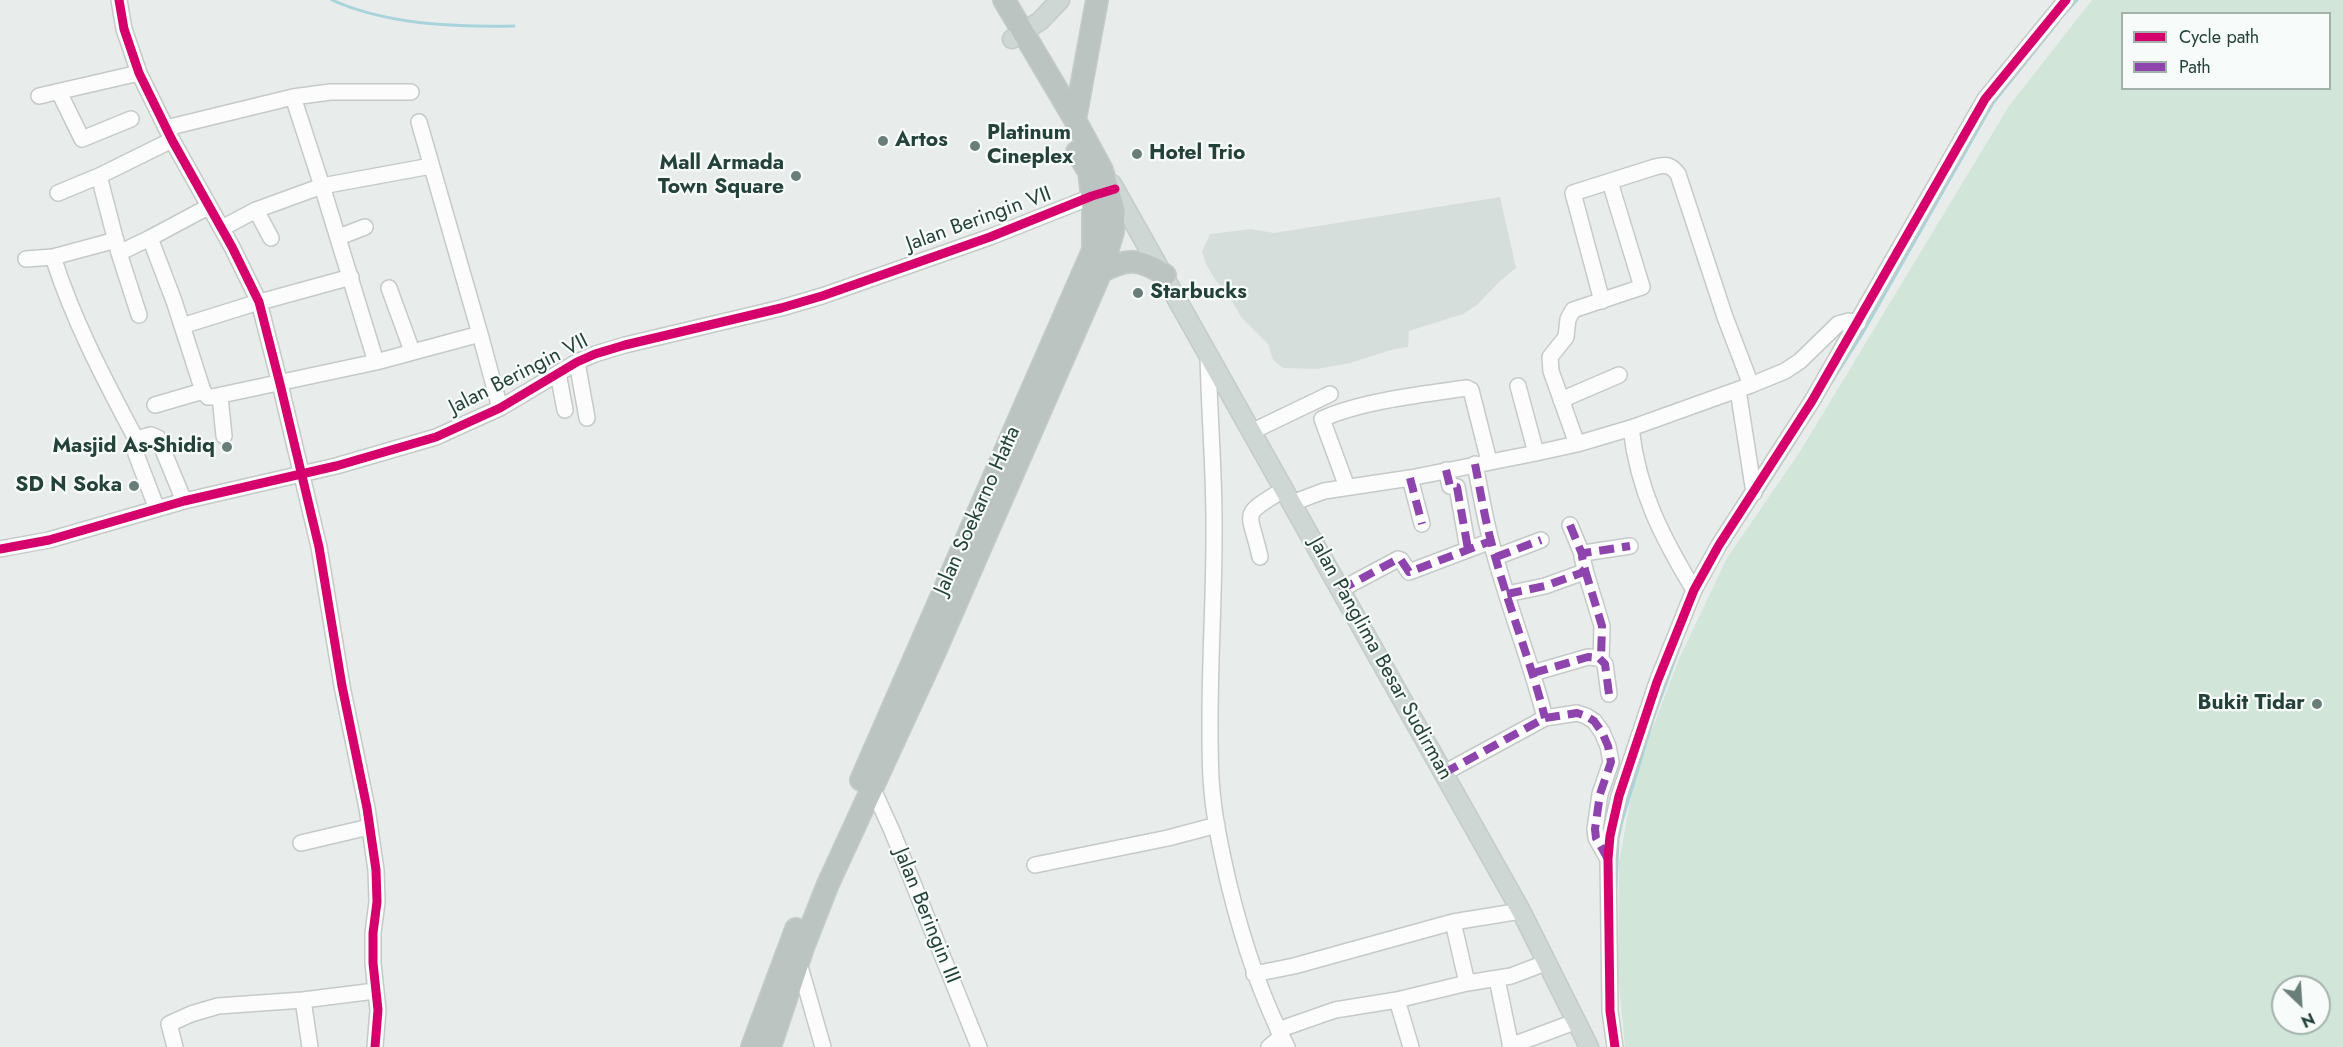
<!DOCTYPE html>
<html>
<head>
<meta charset="utf-8">
<style>
	body { margin:0 }
	#map { position:relative; width:2343px; height:1047px; overflow:hidden; background:#e8edeb; font-family:Jost,sans-serif }
	canvas { display:block }
	.legend { position:absolute; left:2121px; top:12px; width:210px; height:78px; box-sizing:border-box; background:#f7fbf9; border:2px solid #a3b1ad; margin:0; padding:8px 10px; list-style:none; font-size:18px; color:#24423a }
	.legend li { display:flex; align-items:center; gap:12px; height:30px }
	.legend b { width:30px; border:2px solid #a3b1ad }
	.north { position:absolute; left:2271px; top:975px; width:60px; height:60px; box-sizing:border-box; background:#f7fbf9; border:2px solid #a3b1ad; border-radius:50%; rotate:155deg; font-size:16px; font-weight:700; line-height:24px; text-align:center; color:#24423a }
	.north::after { content:''; display:block; margin:auto; width:21px; height:27px; background:#697e78; clip-path:polygon(50% 0,100% 100%,50% 72%,0 100%) }
</style>
</head>
<body>
<div id="map">
<canvas width="2343" height="1047"></canvas>
<ul class="legend">
<li><b style="height:8px;background:#d6006c"></b>Cycle path</li>
<li><b style="height:8px;background:#8e44ad"></b>Path</li>
</ul>
<div class="north">N</div>
</div>
<script>
const g = document.querySelector('canvas').getContext('2d');
g.lineJoin = 'round';
function fill(path, color) { g.fillStyle = color; g.fill(path, 'evenodd'); }
function trace(path, color, width, dash) { g.strokeStyle = color; g.lineWidth = width; g.lineCap = dash ? 'butt' : 'round'; g.setLineDash(dash || []); g.stroke(path); }
function label(font, color, halo, rows, align = 'center') {
  g.font = font + ' Jost,sans-serif'; g.lineWidth = 4.5; g.setLineDash([]); g.textBaseline = 'middle'; g.strokeStyle = halo; g.fillStyle = color; for (const [text, x, y, turn = 0] of rows) {
    g.save(); g.translate(x, y); g.rotate((+turn || 0) * Math.PI / 180); g.textAlign = isNaN(turn) ? turn : align; if (halo) g.strokeText(text, 0, 0); g.fillText(text, 0, 0); g.restore();
  }
}
fill(new Path2D(`
	M1500,197l16,71 -17,14 -22,23 -14,9 -54,17 -1,16 -17,3 -41,13 -33,6 -34,-1 -10,-8 -5,-16 -27,-27 -15,-26 -10,-10 -10,-17 -4,-13 8,-17 41,-5 23,4z`), '#d6dedb');
fill(new Path2D(`
	M2092,0h251v1047h-718l-7,-74 1,-110 16,-89 44,-115 48,-101 72,-105 210,-347zM2122,14h208v74h-208zM2283,987h36v36h-36z`), '#d1e6d8');
trace(new Path2D(`
	M332,0c55,25 123,27 182,26
	M2066,12l11,-12
	M1826,391l36,-57 131,-231 65,-81
	M1762,493l34,-53
	M1616,887l2,-48 4,-18 32,-105 27,-73`), '#a9d4db', 3);
const minor = new Path2D(`
	M119,0l5,29 15,44 33,67 60,107 27,55 21,82 39,163 23,139 25,122 9,62 1,32 -4,31v30l5,47 -3,37
	M59,92l23,47 49,-20
	M39,96l100,-23
	M419,122l61,212
	M166,128l127,-31 37,-5h81
	M99,176l20,77 20,62
	M58,193l41,-17 73,-36
	M208,207l-58,31 24,63 29,90 5,6h4l164,-35 -54,-176 109,-20
	M256,210l66,-24 -29,-89
	M222,228l34,-18 15,28
	M339,237l26,-10
	M116,240l-63,17c20,63 52,124 83,182l-2,6 2,9 21,55
	M119,253l31,-15
	M26,259l27,-2
	M389,288l23,63
	M1602,301l-29,-108 82,-26c11,-3 16,-2 23,7l47,143 26,68
	M182,326l67,-21 102,-28
	M1208,353c1,62 7,123 6,185 0,80 -7,161 -3,240 2,36 10,72 18,107 14,57 31,110 58,162
	M376,362l104,-28 20,74
	M577,362l10,56
	M558,373l7,37
	M1518,386l18,67
	M1738,390l16,103
	M220,396l4,40
	M1561,400l58,-25
	M155,405l48,-14
	M1631,428c7,63 31,109 63,162
	M1251,432l79,-38
	M136,439l15,-4 7,3 26,63
	M1577,444l-26,-73 -1,-14 16,-20 2,-18 5,-9 69,-23 -32,-105
	M1475,464c5,25 9,51 16,77 15,60 39,117 54,177
	M1446,470l4,16 7,1 11,62
	M1410,478l12,46
	M1347,487l-25,-68c39,-18 102,-25 145,-31l4,2 18,71
	M1292,503l32,-12 86,-13 126,-25 41,-9 54,-16 120,-43 34,-14 15,-10 38,-37 11,-3 9,2
	M1570,525l12,29
	M0,549l49,-9 135,-39 152,-35 100,-29 64,-29 77,-46 18,-8 30,-9 156,-37 41,-12 168,-59 111,-44
	M1260,557c-10,-47 -22,-40 23,-67
	M1496,557l45,-17
	M1585,570l17,56 -1,33
	M1340,590l58,-31 3,1 8,12 82,-31
	M1507,594l38,-8 36,-13 4,-4 -3,-12 2,-4 46,-7
	M1533,673l55,-16 11,1 6,6 4,30
	M1444,773l101,-55 32,-5 9,3 8,5 8,11 6,14 3,16 -11,32 -5,35 1,9 12,21
	M872,787l20,44 87,216
	M301,843l68,-16
	M1035,865l133,-27 49,-13
	M799,963l24,84
	M1254,974l40,-8 159,-44
	M1497,979l14,68
	M1467,983l-14,-61 68,-11
	M303,1000l7,47
	M1397,1000l14,47
	M1278,1030l57,-20 62,-10 70,-17 44,-7 37,-14
	M1510,1046l67,-25
	M175,1047l-6,-23 22,-10 27,-8 85,-6 72,-9
	M1269,1047l12,-10
	M1615,1047l-5,-36 -2,-152 2,-23 9,-40 38,-114 37,-92 25,-45 93,-144 173,-302 81,-99`);
const major = new Path2D(`
	M1012,39l28,-18 20,-21
	M1112,184l409,727 68,136`);
const highway = new Path2D(`
	M1075,120l22,-120
	M1101,272c26,-14 38,-14 64,3
	M861,780l232,-530v-43l-4,-35 -12,-20
	M752,1047l44,-118
	M770,1047l34,-102 24,-61 106,-230 167,-382 12,-40 1,-22 -12,-40 -27,-50 -71,-120`);
trace(minor, '#c5cac8', 18);
trace(major, '#c3ccc9', 21);
trace(highway, '#c3ccc9', 24);
trace(minor, '#fcfcfc', 15);
trace(major, '#cfd7d5', 18);
trace(highway, '#bcc4c2', 21);
trace(new Path2D(`
	M1475,464c5,25 9,51 16,77 15,60 39,117 54,177
	M1446,470l4,16 7,1 11,62
	M1410,478l12,46
	M1570,525l12,29
	M1496,557l45,-17
	M1585,570l17,56 -1,33
	M1340,590l58,-31 3,1 8,12 82,-31
	M1507,594l38,-8 36,-13 4,-4 -3,-12 2,-4 46,-7
	M1533,673l55,-16 11,1 6,6 4,30
	M1444,773l101,-55 32,-5 9,3 8,5 8,11 6,14 3,16 -11,32 -5,35 1,9 12,21`), '#8e44ad', 8, [15, 8]);
trace(new Path2D(`
	M119,0l5,29 15,44 33,67 60,107 27,55 21,82 39,163 23,139 25,122 9,62 1,32 -4,31v30l5,47 -3,37
	M0,549l49,-9 135,-39 152,-35 100,-29 64,-29 77,-46 18,-8 30,-9 156,-37 41,-12 168,-59 102,-41 23,-7
	M1615,1047l-5,-36 -2,-152 2,-23 9,-40 38,-114 37,-92 25,-45 93,-144 173,-302 81,-99`), '#d6006c', 9);
for (const [x, y, r, color] of [
	[883,141,6,"#697e78"],
	[975,146,6,"#697e78"],
	[1137,154,6,"#697e78"],
	[796,176,6,"#697e78"],
	[1138,293,6,"#697e78"],
	[227,447,6,"#697e78"],
	[134,486,6,"#697e78"],
	[2317,704,6,"#697e78"]
]) { const dot = new Path2D(); dot.arc(x, y, r, 0, 2 * Math.PI); g.fillStyle = color; g.fill(dot); trace(dot, '#f7fbf9', 2); }
label('bold 21px', '#24423a', '#f7fbf9', [
	["Platinum",987,134],
	["Cineplex",987,158],
	["Artos",895,141],
	["Hotel Trio",1149,154],
	["Mall Armada",784,164,"right"],
	["Town Square",784,188,"right"],
	["Starbucks",1150,293],
	["Masjid As-Shidiq",215,447,"right"],
	["SD N Soka",122,486,"right"],
	["Bukit Tidar",2305,704,"right"]
], 'left');
label('21px', '#24423a', '#f7fbf9', [
	["Jalan Beringin VII",979,220,-20],
	["Jalan Beringin VII",519,375,-27],
	["Jalan Soekarno Hatta",978,511,-66],
	["Jalan Panglima Besar Sudirman",1380,659,61],
	["Jalan Beringin III",926,916,68]
]);
</script>
</body>
</html>
